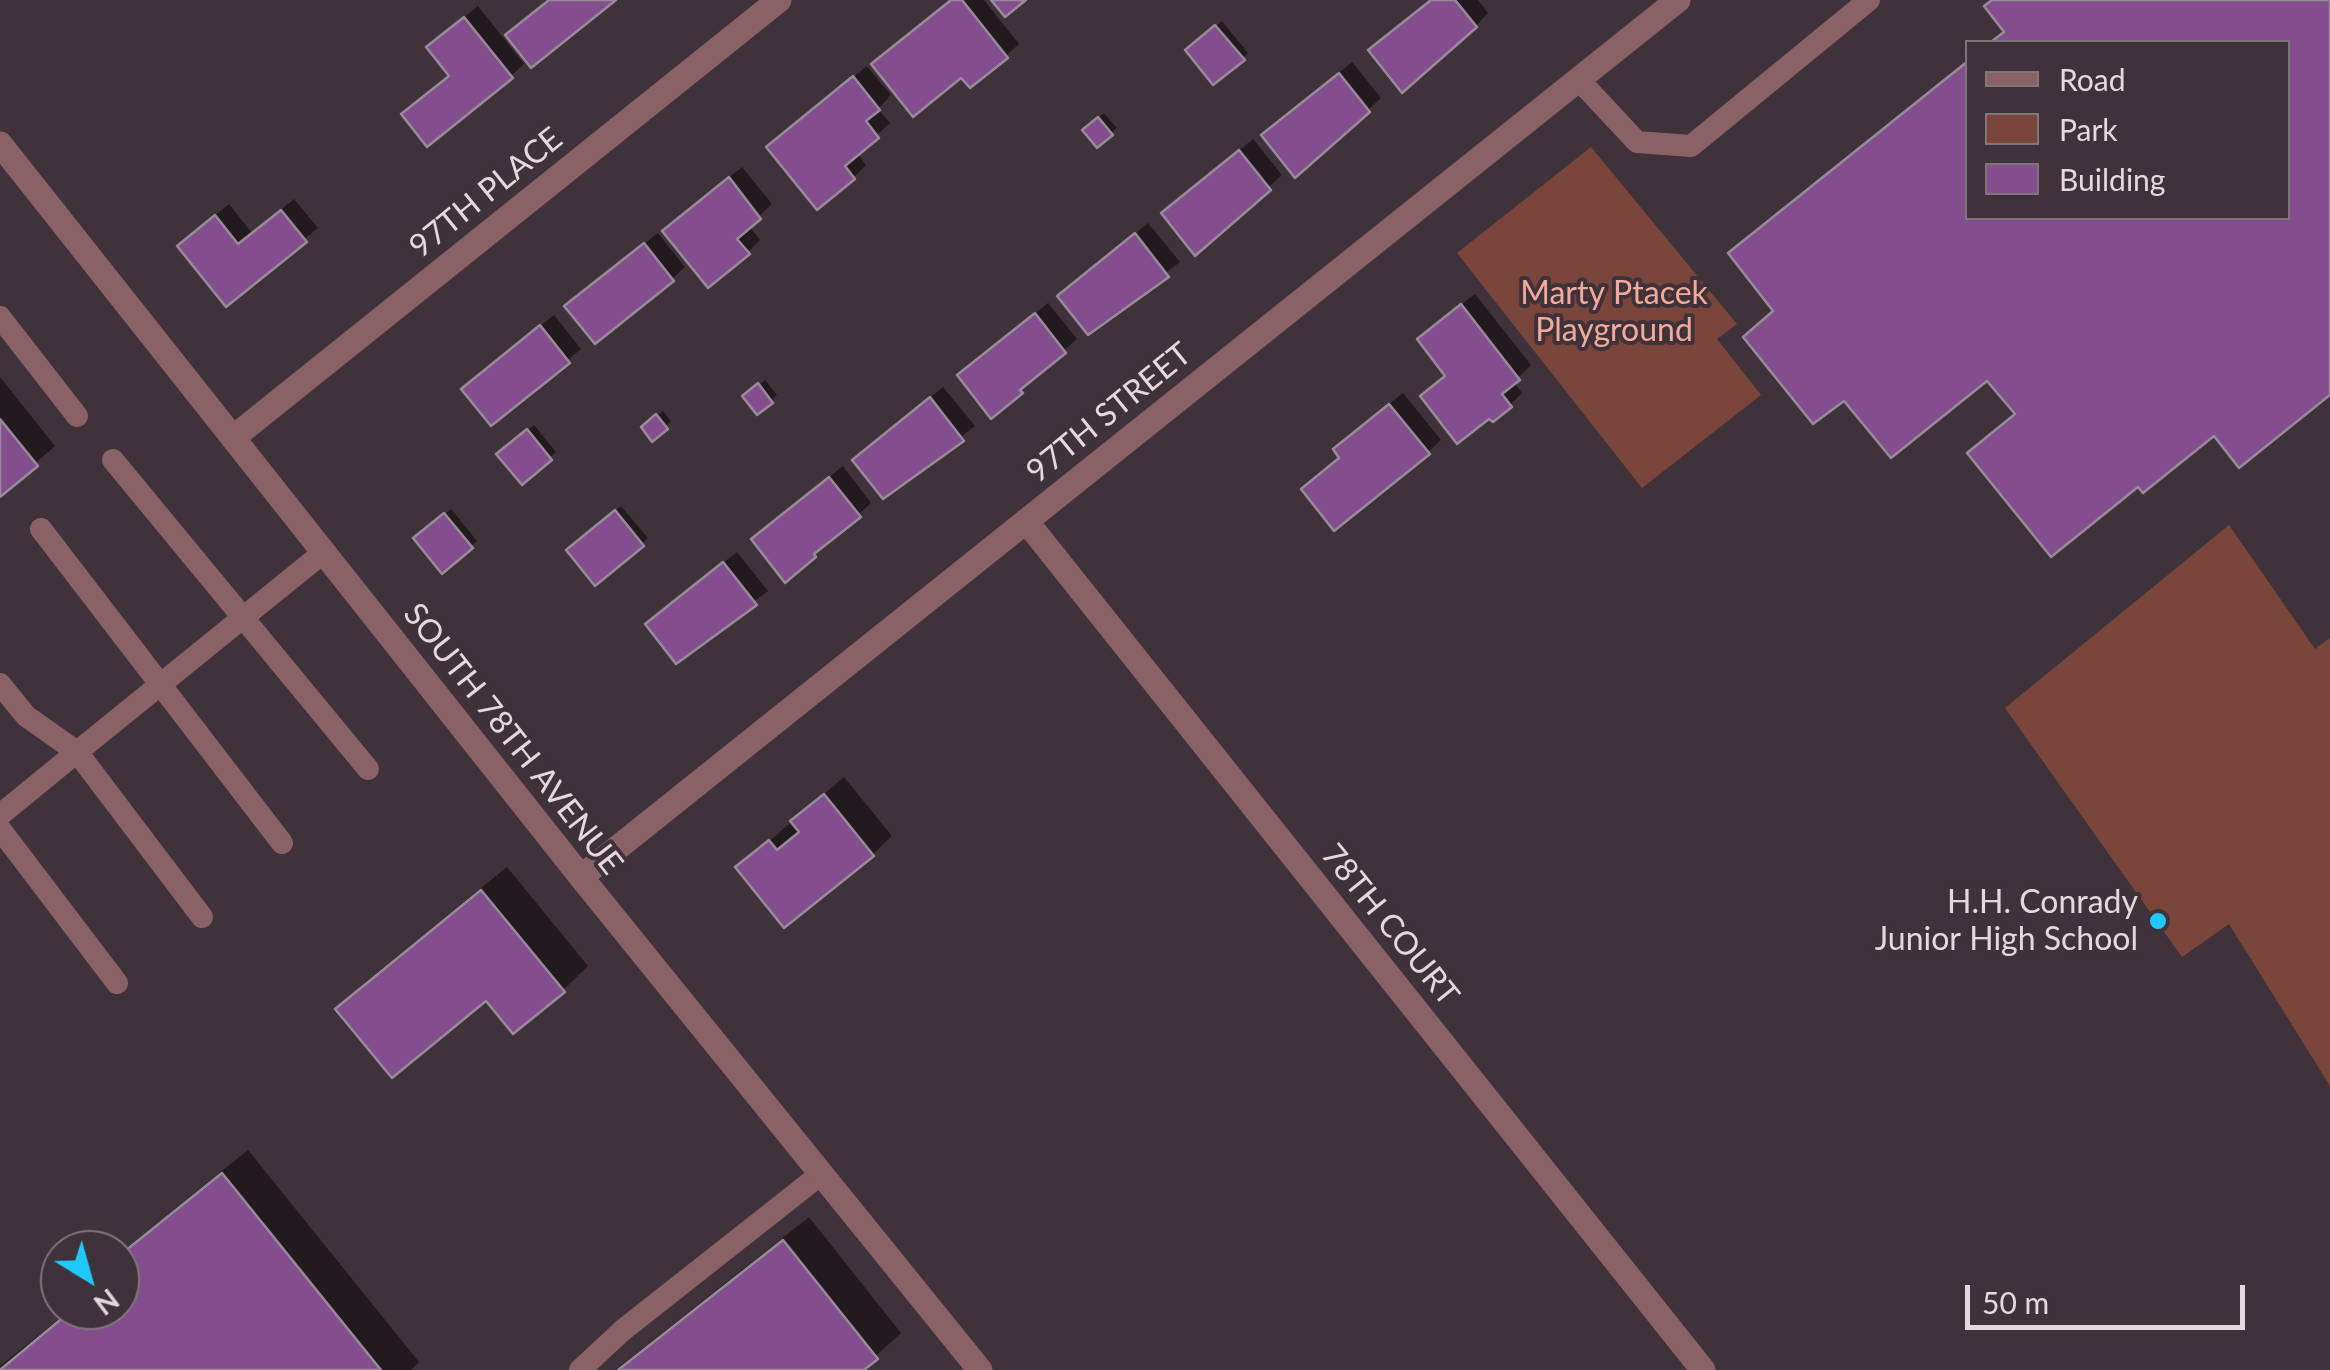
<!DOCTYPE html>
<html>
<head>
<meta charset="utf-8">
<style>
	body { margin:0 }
	#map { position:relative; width:2330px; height:1370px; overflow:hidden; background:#40323a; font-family:Lato,sans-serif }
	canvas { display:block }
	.legend { position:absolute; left:1965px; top:40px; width:325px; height:180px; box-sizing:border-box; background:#40323a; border:2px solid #81757c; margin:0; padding:12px 18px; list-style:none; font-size:30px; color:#e3d9de }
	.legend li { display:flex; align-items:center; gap:20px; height:50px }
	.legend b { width:50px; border:2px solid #81757c }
	.north { position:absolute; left:40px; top:1230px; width:100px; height:100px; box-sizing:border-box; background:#40323a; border:2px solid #81757c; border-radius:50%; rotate:143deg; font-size:28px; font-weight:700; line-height:40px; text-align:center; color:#e3d9de }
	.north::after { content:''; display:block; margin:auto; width:35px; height:45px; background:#20c9fd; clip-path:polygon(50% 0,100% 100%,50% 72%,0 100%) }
	.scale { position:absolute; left:1965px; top:1285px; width:280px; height:45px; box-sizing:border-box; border:5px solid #e3d9de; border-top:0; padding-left:12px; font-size:30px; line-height:35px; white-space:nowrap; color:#e3d9de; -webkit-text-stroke:8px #40323a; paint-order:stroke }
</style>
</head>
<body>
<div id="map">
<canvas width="2330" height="1370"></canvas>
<ul class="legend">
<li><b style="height:12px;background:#896167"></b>Road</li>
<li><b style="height:28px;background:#7a463b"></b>Park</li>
<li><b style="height:28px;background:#844d8e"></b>Building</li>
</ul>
<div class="north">N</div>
<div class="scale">50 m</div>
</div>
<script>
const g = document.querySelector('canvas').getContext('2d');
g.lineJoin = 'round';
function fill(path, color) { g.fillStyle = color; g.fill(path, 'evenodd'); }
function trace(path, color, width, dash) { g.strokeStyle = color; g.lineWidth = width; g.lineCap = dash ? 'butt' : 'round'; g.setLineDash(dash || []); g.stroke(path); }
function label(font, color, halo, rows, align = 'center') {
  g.font = font + ' Lato,sans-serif'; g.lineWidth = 8; g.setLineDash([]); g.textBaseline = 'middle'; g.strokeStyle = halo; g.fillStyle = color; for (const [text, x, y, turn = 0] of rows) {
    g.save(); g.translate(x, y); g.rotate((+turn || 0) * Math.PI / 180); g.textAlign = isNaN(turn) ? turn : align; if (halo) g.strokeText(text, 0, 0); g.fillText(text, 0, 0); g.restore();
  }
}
fill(new Path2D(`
	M1591,147l146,177 -20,15 44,56 -119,93 -185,-235z
	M2229,525l86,124 15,-11v448l-101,-162 -47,33 -177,-249z`), '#7a463b');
fill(new Path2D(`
	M951,0h33l35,44 -13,12z
	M1431,0h47l10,13 -12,13z
	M1994,0h336v392l-115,41 -76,51 -169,-31 46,-41 -29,-34 -143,20 -98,-61 29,-27 -44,-57 19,-19 218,-173v157h320v-176h-298l16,-12z
	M478,6l46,58 -13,12 -60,-2 -9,-39z
	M1222,21l26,32 -5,5 -50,-13z
	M1352,62l29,36 -13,12 -104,25z
	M867,66l24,29 -13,14 12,14 -33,30 9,12 -12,12 -72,-42z
	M1104,113l13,15 -6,5 -25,-3z
	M1253,139l29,36 -86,77 -19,-52z
	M742,167l30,37 -23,22 11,14 -12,12 -71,-33z
	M294,199l24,29 -92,75 -33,-70 36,-29 23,29z
	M1148,223l32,39 -91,70 -16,-48z
	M658,233l27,34 -13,12 -92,15z
	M1475,294l56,71 -17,17 8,11 -12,12 -63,-30 -15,-48z
	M1048,303l29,36 -45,39 -11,14 -49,-29z
	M554,315l27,34 -90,74 -15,-46z
	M0,377l55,69 -55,48z
	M765,380l12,15 -6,6 -20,-10z
	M943,387l32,39 -91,70 -19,-44z
	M1403,393l38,47 -13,12 -86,4 6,-19z
	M663,411l8,10 -18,17 -9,-11z
	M534,425l22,27 -34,30 -17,-33z
	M843,466l28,37 -56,52 -49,-28z
	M621,506l27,32 -6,6 -67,1z
	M451,509l26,32 -34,29 -21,-37z
	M737,552l31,39 -91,69 -17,-48z
	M844,777l48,59 -19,18 -134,13z
	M507,867l81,99 -25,24 -225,19 25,-25z
	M248,1150l171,212 -8,8h-411v-4l70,-56h50v-57z
	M809,1217l92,116 -41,37h-245z`), '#0007');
const building = new Path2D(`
	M549,0h67l-85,68 -26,-33z
	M951,0h11l46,58 -38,30 -9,-10 -48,39 -42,-53z
	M991,0h35l-21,17z
	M1431,0h24l22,27 -75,66 -34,-43z
	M1992,0h338v395l-91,73 -25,-32 -71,57 -5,-6 -87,70 -84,-104 48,-39 -28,-33 -96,77 -47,-57 -31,23 -70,-87 30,-26 -45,-58 240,-192v157h320v-176h-297l13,-10 -20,-26z
	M464,17l49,61 -86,69 -26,-33 48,-38 -23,-29z
	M1215,25l30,35 -32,25 -28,-35z
	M1339,73l31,39 -75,66 -34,-43z
	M853,76l27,34 -14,11 13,17 -34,28 10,13 -38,31 -51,-63z
	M1098,117l15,18 -16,13 -15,-18z
	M1239,150l32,40 -76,66 -34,-43z
	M729,177l32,42 -24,20 13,15 -42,34 -46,-57z
	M281,210l26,32 -81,65 -49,-61 38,-31 23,29z
	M1135,233l34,44 -81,58 -31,-39z
	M644,243l30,38 -79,63 -31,-38z
	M1461,304l59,76 -18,14 10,13 -19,15 -4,-3 -32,25 -37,-48 25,-20 -28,-37z
	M1035,313l31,40 -46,37 3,3 -32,26 -34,-44z
	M540,325l30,38 -79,63 -30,-37z
	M758,383l15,20 -16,12 -15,-19z
	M930,397l34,44 -81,58 -31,-39z
	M1389,404l41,50 -96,77 -33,-42 38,-31 -6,-9z
	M656,414l12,15 -16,13 -11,-15z
	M0,419l38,47 -38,31z
	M527,429l25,31 -30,25 -26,-31z
	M829,477l32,40 -47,37 2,3 -31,26 -34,-44z
	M615,510l29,36 -49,40 -29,-36z
	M444,513l29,35 -31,26 -29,-36z
	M723,562l34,43 -81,59 -31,-40z
	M824,794l50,62 -90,72 -49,-61 34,-27 8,10 22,-18 -9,-11z
	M481,890l84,102 -52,42 -27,-33 -94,77 -57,-69z
	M222,1173l159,197h-381l72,-60h48v-55z
	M783,1240l95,119 -14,11h-246z`);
fill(building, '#844d8e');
trace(building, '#978b9a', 2.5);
trace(new Path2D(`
	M1579,80l58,62 54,4 178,-146
	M0,317l77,99
	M113,460l255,309
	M41,529l241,314
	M0,684l26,32 51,36 -77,63
	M0,829l117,154
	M202,917l-125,-165 247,-200
	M580,1370l43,-40 198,-156`), '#896167', 22);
trace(new Path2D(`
	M0,144l581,733 399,493
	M234,437l545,-437
	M1026,521l677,849
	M581,877l1097,-877`), '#896167', 25);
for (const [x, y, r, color] of [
	[2158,921,10,"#20c9fd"]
]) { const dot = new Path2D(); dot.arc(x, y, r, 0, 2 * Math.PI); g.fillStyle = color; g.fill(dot); trace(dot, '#40323a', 4); }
label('32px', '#e3d9de', '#40323a', [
	["97TH PLACE",486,193,-39],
	["97TH STREET",1109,413,-39],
	["SOUTH 78TH AVENUE",513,739,52],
	["78TH COURT",1390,925,51]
]);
label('32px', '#f2aa9b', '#40323a', [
	["Marty Ptacek",1614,294],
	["Playground",1614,331]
]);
label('32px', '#e3d9de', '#40323a', [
	["H.H. Conrady",2138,903],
	["Junior High School",2138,940]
], 'right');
</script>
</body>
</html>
